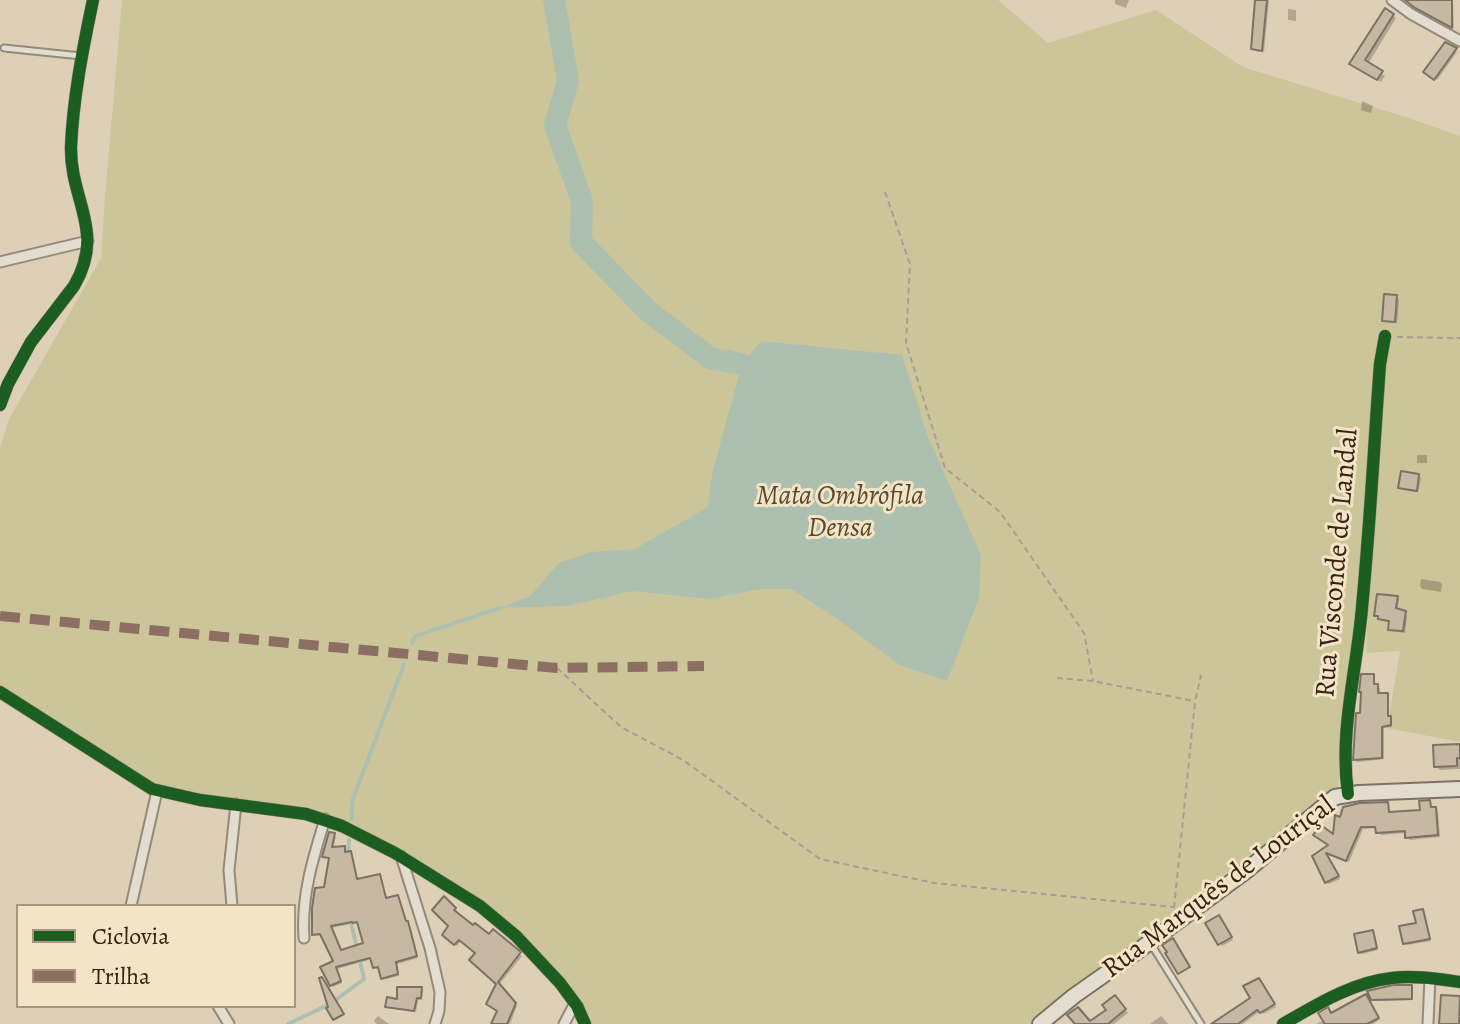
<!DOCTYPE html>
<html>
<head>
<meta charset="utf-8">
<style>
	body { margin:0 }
	#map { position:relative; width:1460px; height:1024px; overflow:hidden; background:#ddd0b7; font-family:Alegreya,serif }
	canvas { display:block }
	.legend { position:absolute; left:16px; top:904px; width:280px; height:104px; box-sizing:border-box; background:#f3e4c6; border:2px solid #a9967f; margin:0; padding:10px 14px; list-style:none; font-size:24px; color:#392215 }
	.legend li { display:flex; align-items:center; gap:16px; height:40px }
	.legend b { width:40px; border:2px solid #a9967f }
</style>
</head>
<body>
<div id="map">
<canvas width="1460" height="1024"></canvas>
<ul class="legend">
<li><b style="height:10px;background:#1b5e20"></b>Ciclovia</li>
<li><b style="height:10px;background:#8d6e63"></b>Trilha</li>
</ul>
</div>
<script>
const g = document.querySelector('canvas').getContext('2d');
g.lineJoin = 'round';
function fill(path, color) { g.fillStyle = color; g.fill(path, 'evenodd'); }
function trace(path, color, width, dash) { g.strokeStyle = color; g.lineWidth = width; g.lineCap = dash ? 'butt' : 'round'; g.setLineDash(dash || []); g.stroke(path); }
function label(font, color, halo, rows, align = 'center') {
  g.font = font + ' Alegreya,serif'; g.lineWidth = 6; g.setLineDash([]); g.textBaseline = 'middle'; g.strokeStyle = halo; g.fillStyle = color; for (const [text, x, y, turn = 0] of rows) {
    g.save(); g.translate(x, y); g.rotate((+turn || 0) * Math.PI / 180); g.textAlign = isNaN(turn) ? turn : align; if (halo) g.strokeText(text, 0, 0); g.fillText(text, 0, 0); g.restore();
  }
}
fill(new Path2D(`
	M122,0h876l50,43 108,-33 87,57 166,51 51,18v606l-73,-14 13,-77 -34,2 13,-290 -42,436 -131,88 -170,137h-456l-3,-20 -41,-48 -97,-77 -121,-62 -168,-29 -150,-94v-246l9,-29 92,-161 4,-61z`), '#ccc59a');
fill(new Path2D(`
	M761,341l141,14 26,82 53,118 -2,43 -32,83 -47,-16 -64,-47 -45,-29h-30l-53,10 -75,-8 -66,15 -67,2 30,-12 29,-33 31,-11 45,-3 73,-42 4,-33 30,-110z`), '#adc0af');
fill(new Path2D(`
	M1115,0h14l-3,8 -11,-4z
	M1257,0h12l-5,52 -9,-1 -2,-3z
	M1412,0h41l1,28 -34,-18z
	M1288,9l8,1v11l-8,-1z
	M1392,15l4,3 -28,46 17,12 -4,6 -30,-18z
	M1455,50l2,2 -20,28 -9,-6z
	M1362,101l11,5 -2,7 -10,-3z
	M1397,297l2,3 -2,23 -11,-1 -2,-2z
	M1417,455h10v8h-10z
	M1418,475l3,3 -3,14 -16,-2 -2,-2z
	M1421,579l19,3 2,2 -1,8 -19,-3 -2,-3z
	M1397,598l2,2 -2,10 10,6 -2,17 -13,-2 -2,-2 1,-7 -9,-1 -6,-6z
	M1373,676l2,2v8l5,2v7h7l2,2v20l3,3v7l-8,1v31l-27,3 -2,-2 7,-45z
	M1460,746v23l-20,1 -4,-4z
	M1430,802l2,7 6,2 2,26 -30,3 -3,-3v-4l-26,2 -3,-7 -15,1 -14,33 -23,-9 14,26 -11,5 -2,-2 -13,-25 17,-12 4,-7 52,-34 2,3 1,7 32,-2z
	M334,835l2,2 -3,12 11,-1 2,6 4,-1 2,2 6,26 21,-5 8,24 11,-3 2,2 6,23 3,3 9,33 -21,6 2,12 -14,3 -5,-11 -3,1 -2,-2 -3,-8 -35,10 5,14 -9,4 -1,-2 3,-23 -12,-27 -7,1 -2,-1 12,-47 5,-29 -7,-3zM355,923h5l3,12 -1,10 -21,7 -10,-24z
	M444,899l13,12 -2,2 34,24 4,-5 29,24 -23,29 18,21 -7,18h-17l6,-13 -1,-27 -21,-31 -15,-13 -5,6 -13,-11 7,-9z
	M1423,911l2,2 6,28 -24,4 -2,-2 13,-19z
	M1221,920l12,20 -11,6 -14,-22z
	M1372,933l3,2 3,15 -16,4 -3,-2z
	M1261,982l15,25 -13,7 -3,-3 -17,13h-26l36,-25z
	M1411,987l2,2v11l-38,1 -2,-2z
	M421,989l2,2 -1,9h-4l-2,12 -27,-4 -2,-2z
	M1115,998l13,15 -14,11h-36l13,-1 18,-13z
	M1368,999l11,21 -6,4h-57z
	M378,1016l11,8h-12l-3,-3z
	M1161,1016l7,8h-18z`), '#0003');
trace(new Path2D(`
	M412,643l3,-7 85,-28
	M351,820l2,-21 51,-135
	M348,854l1,-14
	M350,918l7,30
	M288,1024l42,-20 34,-25 -5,-22`), '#adc0af', 4);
trace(new Path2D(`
	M554,0l14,81 -13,44 27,76 -1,41 68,70 61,46 32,6`), '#adc0af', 22);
const building = new Path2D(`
	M1255,0h12l-5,51 -11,-2z
	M1405,0h47v28l-37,-20z
	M1385,8l9,6 -29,46 18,11 -6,9 -28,-16z
	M1445,42l12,6 -23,32 -11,-8z
	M1384,294l13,1 -2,27 -13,-1z
	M1401,471l18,3 -2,17 -19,-3z
	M1377,594l21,2 -2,12 10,3 -3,20 -15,-1 1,-9 -11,-2v-3h-4z
	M1361,674h13v10h4v9h10v23h3v9l-9,2v31l-29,2 3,-47h4l1,-21h-2z
	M1460,744v14h-3v8l-23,1 -1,-22z
	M1430,800l1,7h5l2,28 -33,3v-7l-29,2 -1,-6h-14l-15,34 -20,-8 13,23 -14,7 -13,-27 16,-11 -15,-10 8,-10 12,9 2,-19 5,2 3,-10 17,-4 28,-1 1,10 31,-2 -1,-9z
	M329,832l6,1 -3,14 13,-1v6l6,-1 6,28 23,-5 6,24 12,-3 8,26h2l9,35 -21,6 2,12 -17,5 -3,-12 -5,1 -3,-10 -34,9 5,14 -11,5 -10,-19 13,-6 -13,-27 -8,1v-27l3,-20 9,-1 5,-29 -7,-1zM352,922l1,1 4,-1 6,21 -22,7 -10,-24z
	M444,896l12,12 -2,2 19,15 2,-2 14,11 4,-5 28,23 -23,30 18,21 -9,21h-16l6,-13 -11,-7 10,-20 -27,-24 6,-7 -16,-13 -5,5 -12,-10 6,-9 -16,-16z
	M1423,909l7,30 -27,5 -4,-18 17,-3 -3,-12z
	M1219,915l13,22 -14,8 -13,-22z
	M1373,930l4,18 -19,5 -4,-19z
	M1173,938l17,29 -12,7 -13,-21 2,-1 -5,-7z
	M322,977l22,37 -11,6 -7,-12 2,-1 -9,-29z
	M1259,978l16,26 -15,9 -3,-3 -19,14h-27l39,-26 -7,-12z
	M1393,985h19v14l-41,1 -4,-9z
	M397,987h25l-1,11h-4l-3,13 -29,-4 2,-10 10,2z
	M1366,994l13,24 -12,6h-42l-7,-11 10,-6 3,6z
	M1115,995l11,14 -18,15h-33l-8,-9 11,-8 12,14 16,-11 -4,-5z
	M1441,995l19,1 -1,28h-20z`);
fill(building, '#c7b8a4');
trace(building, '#7c7264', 2);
const lane = new Path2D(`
	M4,48l77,8
	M1151,944l50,80`);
const street = new Path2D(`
	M1392,0l19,14 49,27
	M0,262l88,-21
	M0,405l8,-21 23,-42 43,-56c32,-55 -4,-85 -3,-139 2,-49 12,-99 22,-147
	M0,692l152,97 48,11 106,14 36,12 53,27 85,53 36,30 44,47 17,23 8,18
	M1348,794c-9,-63 9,-124 14,-187 8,-81 12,-162 18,-243l5,-28
	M401,856l29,92 10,44 -1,19 -4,13
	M131,906l26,-115
	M232,906l-3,-36 7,-66
	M304,938c-3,-41 9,-80 21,-119
	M218,1006l11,18
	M564,1024l11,-21
	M1283,1024c33,-19 70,-42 109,-46 22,-3 46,1 68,4
	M1428,1024l2,-46`);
const secondary = new Path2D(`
	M1040,1024l34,-28 61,-43 111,-82 89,-74 24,-4 101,-4`);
trace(lane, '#948a7a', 9);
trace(street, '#948a7a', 13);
trace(secondary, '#7c7264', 18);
trace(new Path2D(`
	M885,192l25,72 -4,79 39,125 55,44 84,121 9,48
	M1397,337l63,1
	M557,668l64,59 62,33 137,99 114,24 239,24
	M1057,678l36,3 101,20
	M1174,908l21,-206 6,-27`), '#a59e93', 2, [6, 4]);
trace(lane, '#e3ddd0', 5);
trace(street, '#e3ddd0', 9);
trace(secondary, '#e3ddd0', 14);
trace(new Path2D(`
	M0,616l557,52 147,-2`), '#8d6e63', 10, [20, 10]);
trace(new Path2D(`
	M0,405l8,-21 23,-42 43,-56c32,-55 -4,-85 -3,-139 2,-49 12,-99 22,-147
	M0,692l152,97 48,11 106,14 36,12 53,27 85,53 36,30 44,47 17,23 8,18
	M1348,794c-9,-63 9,-124 14,-187 8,-81 12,-162 18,-243l5,-28
	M1283,1024c33,-19 70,-42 109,-46 22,-3 46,1 68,4`), '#1b5e20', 12);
label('italic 28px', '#5a4830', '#f3e4c6', [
	["Mata Ombrófila",840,497],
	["Densa",840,529]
]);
label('28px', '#392215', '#f3e4c6', [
	["Rua Visconde de Landal",1338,563,-85],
	["Rua Marquês de Louriçal",1219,888,-37]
]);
</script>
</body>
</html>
